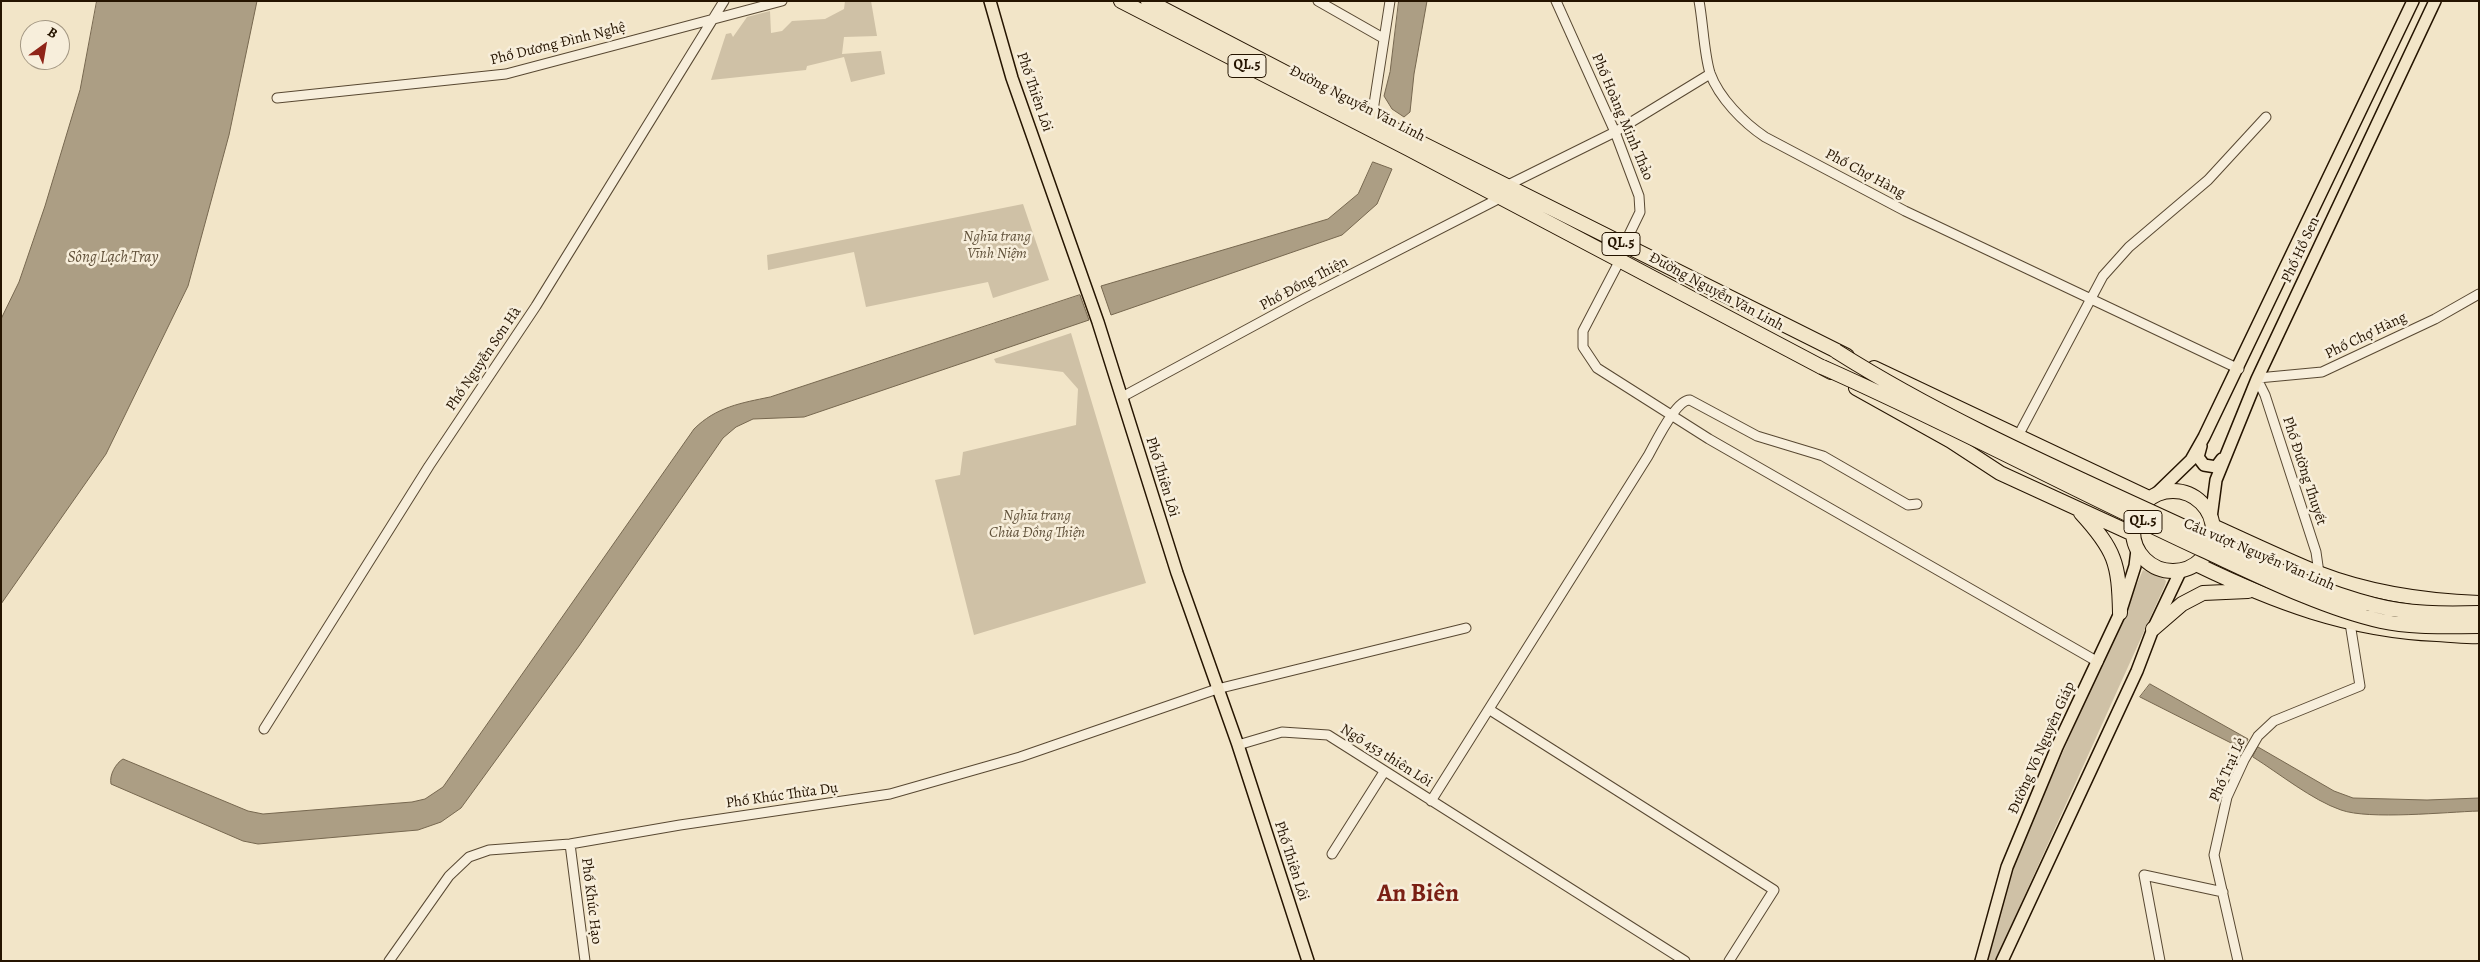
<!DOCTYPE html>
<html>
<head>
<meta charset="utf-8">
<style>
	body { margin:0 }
	#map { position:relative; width:2480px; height:962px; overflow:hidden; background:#f2e5c8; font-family:Alegreya,serif }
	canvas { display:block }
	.frame { position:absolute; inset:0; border:2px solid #251400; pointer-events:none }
	.north { position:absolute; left:20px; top:20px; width:50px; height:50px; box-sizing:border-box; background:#f7eedb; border:1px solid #a39783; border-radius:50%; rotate:32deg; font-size:14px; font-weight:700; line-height:20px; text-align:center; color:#251400 }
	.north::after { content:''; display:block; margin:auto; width:18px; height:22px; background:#8f2418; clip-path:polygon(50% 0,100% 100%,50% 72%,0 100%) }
</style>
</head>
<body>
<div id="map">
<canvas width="2480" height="962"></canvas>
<div class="frame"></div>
<div class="north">B</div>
</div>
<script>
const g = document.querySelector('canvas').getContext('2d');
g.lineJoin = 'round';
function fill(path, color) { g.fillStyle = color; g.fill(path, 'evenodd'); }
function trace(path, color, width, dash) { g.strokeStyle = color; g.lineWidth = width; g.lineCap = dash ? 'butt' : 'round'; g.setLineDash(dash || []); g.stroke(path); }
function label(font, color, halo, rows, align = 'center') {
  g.font = font + ' Alegreya,serif'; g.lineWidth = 5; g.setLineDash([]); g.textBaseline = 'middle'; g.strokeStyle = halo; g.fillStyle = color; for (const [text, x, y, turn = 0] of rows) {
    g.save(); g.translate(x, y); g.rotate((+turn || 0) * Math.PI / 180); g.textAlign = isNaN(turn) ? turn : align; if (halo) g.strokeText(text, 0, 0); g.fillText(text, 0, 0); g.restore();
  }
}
fill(new Path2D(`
	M845,1h26l6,35 -33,1 -2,17 39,-3 4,23 -34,8 -7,-25 -37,9 -1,4 -95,10 15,-46 5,-1 2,4 14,-20 23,-6 1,22 11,-2 10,-10 33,-2 19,-10z
	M1023,204l26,76 -56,18 -5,-16 -122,25 -12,-55 -86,18 -1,-15z
	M1071,333l75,250 -172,52 -39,-155 25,-5 3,-23 113,-27 2,-36 -15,-17 -67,-9 -2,-4z
	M2143,570l21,9 2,2 -1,4 -170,376h-9l21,-82z`), '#cfc1a6');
const water = new Path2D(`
	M97,1h160l-28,134 -41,151 -82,168 -105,150v-285l18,-37 26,-76 35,-116z
	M1399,1h28l-13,73 -4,38 -6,5 -12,-8 -8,-13 6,-24z
	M1373,162l19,7 -15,35 -35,31 -231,80 -10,-29 227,-67 30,-25z
	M1080,295l9,25 -285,97 -51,2 -17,8 -13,11 -144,208 -118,162 -20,14 -23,8 -160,14 -15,-3 -132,-57c-2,-9 5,-21 12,-25l125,52 15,3 149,-12 13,-3 18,-12 251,-358c22,-22 47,-26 76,-32z
	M2150,684l98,55 -5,10 -103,-52z
	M2258,747l76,44 19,7 74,2 52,-2v13c-33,1 -110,9 -138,-1 -29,-10 -61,-36 -88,-53z`);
fill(water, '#ac9e84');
trace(water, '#76674f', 1);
const minor = new Path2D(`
	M1318,1l65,37
	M1556,1l59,131 24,64 1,16 -16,33
	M1699,1c4,21 5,53 11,72 9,25 34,50 55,64l140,74 334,158
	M277,98l229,-24 276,-73
	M1372,117l18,-116
	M1508,185l107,-53 95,-58
	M1620,260l-37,71v16l14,21 112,71 389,223
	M2258,378l64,-6 113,-53 44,-25
	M2257,379l8,16 51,157 3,21
	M1122,397l183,-99 195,-100
	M2018,436l85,-160 26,-29 79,-67 58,-63
	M1490,710l284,180 -45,71
	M264,729l165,-263 107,-160 188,-305
	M1238,745l44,-13 46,3 357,226
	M1431,801l217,-345c7,-12 28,-57 42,-56l67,36 66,20 85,49 9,-1
	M570,844l15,117
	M1332,854l52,-82
	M389,961l60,-85 20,-19 20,-7 81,-6 110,-19 210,-31 130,-37 197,-68 249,-61
	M2160,961l-16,-86 79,17
	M2238,961l-24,-106 13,-58 17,-37 14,-24 16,-15 86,-35 -10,-63`);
const major = new Path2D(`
	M990,1l22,77 86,244 79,251 61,172 70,216
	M2201,446l-3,11 6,8 12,2 6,-8
	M2157,493l34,-33 13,-23 209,-436
	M2211,518l5,-38 41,-101 178,-378
	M1981,961l26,-94 50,-120 63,-134 15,-47 2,-16
	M2002,961l135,-290 16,-42 28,-59`);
const highway = new Path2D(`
	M1121,1l288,148 422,223
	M1148,1l259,135 440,220
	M1874,368l275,130
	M1856,388l95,53 49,32 133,61
	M2133 531a40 40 0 1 1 80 0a40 40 0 1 1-80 0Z
	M2081,513c34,37 38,50 39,100
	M2213,526c35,16 69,32 105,47 49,19 108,28 161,30
	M2196,564c78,38 152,66 241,70 14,1 28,3 42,2
	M2153,629l29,-25 21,-11 45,-2`);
trace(minor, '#584832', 11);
trace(major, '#251400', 14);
trace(highway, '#251400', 16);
trace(minor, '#f7eedb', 9);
trace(major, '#f2e5c8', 11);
trace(highway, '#f2e5c8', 14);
const highwayBridge = new Path2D(`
	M1836,351c109,69 229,121 346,175 63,28 125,62 192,79 34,9 70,9 105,8
	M1822,367c129,57 253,124 381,183 54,25 120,58 178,71 32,7 65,5 98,5`);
trace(highwayBridge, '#251400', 16, []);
trace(highwayBridge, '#f2e5c8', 14);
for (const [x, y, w] of [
	[1247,66,38],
	[1621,244,38],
	[2143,522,38]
]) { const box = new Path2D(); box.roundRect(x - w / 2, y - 11.5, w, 23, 4); g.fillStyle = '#f7eedb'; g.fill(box); trace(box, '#251400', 1); }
label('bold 14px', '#251400', null, [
	["QL.5",1247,66],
	["QL.5",1621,244],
	["QL.5",2143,522]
]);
label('15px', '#251400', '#f7eedb', [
	["Phố Dương Đình Nghệ",558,44,-14],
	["Phố Thiên Lôi",1034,92,71],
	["Đường Nguyễn Văn Linh",1357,104,27],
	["Phố Hoàng Minh Thảo",1622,117,67],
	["Phố Chợ Hàng",1865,174,28],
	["Phố Hồ Sen",2301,250,-65],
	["Phố Đồng Thiện",1304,284,-28],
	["Đường Nguyễn Văn Linh",1716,292,28],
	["Phố Chợ Hàng",2366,336,-26],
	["Phố Nguyễn Sơn Hà",484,359,-56],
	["Phố Đường Thuyết",2304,471,72],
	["Phố Thiên Lôi",1162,477,73],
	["Cầu vượt Nguyễn Văn Linh",2259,555,23],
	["Đường Võ Nguyên Giáp",2042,748,-66],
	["Ngõ 453 thiên Lôi",1386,756,32],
	["Phố Trại Lẻ",2228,770,-66],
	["Phố Khúc Thừa Dụ",782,796,-8],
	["Phố Thiên Lôi",1291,861,72],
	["Phố Khúc Hạo",591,901,83]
]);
label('italic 15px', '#60513a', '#f7eedb', [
	["Nghĩa trang",997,237],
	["Vĩnh Niệm",997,254],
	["Nghĩa trang",1037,516],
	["Chùa Đồng Thiện",1037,533]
]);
label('italic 16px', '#62523b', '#f7eedb', [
	["Sông Lạch Tray",113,258]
]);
label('bold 25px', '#7a1f14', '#f7eedb', [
	["An Biên",1418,895]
]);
</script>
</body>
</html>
